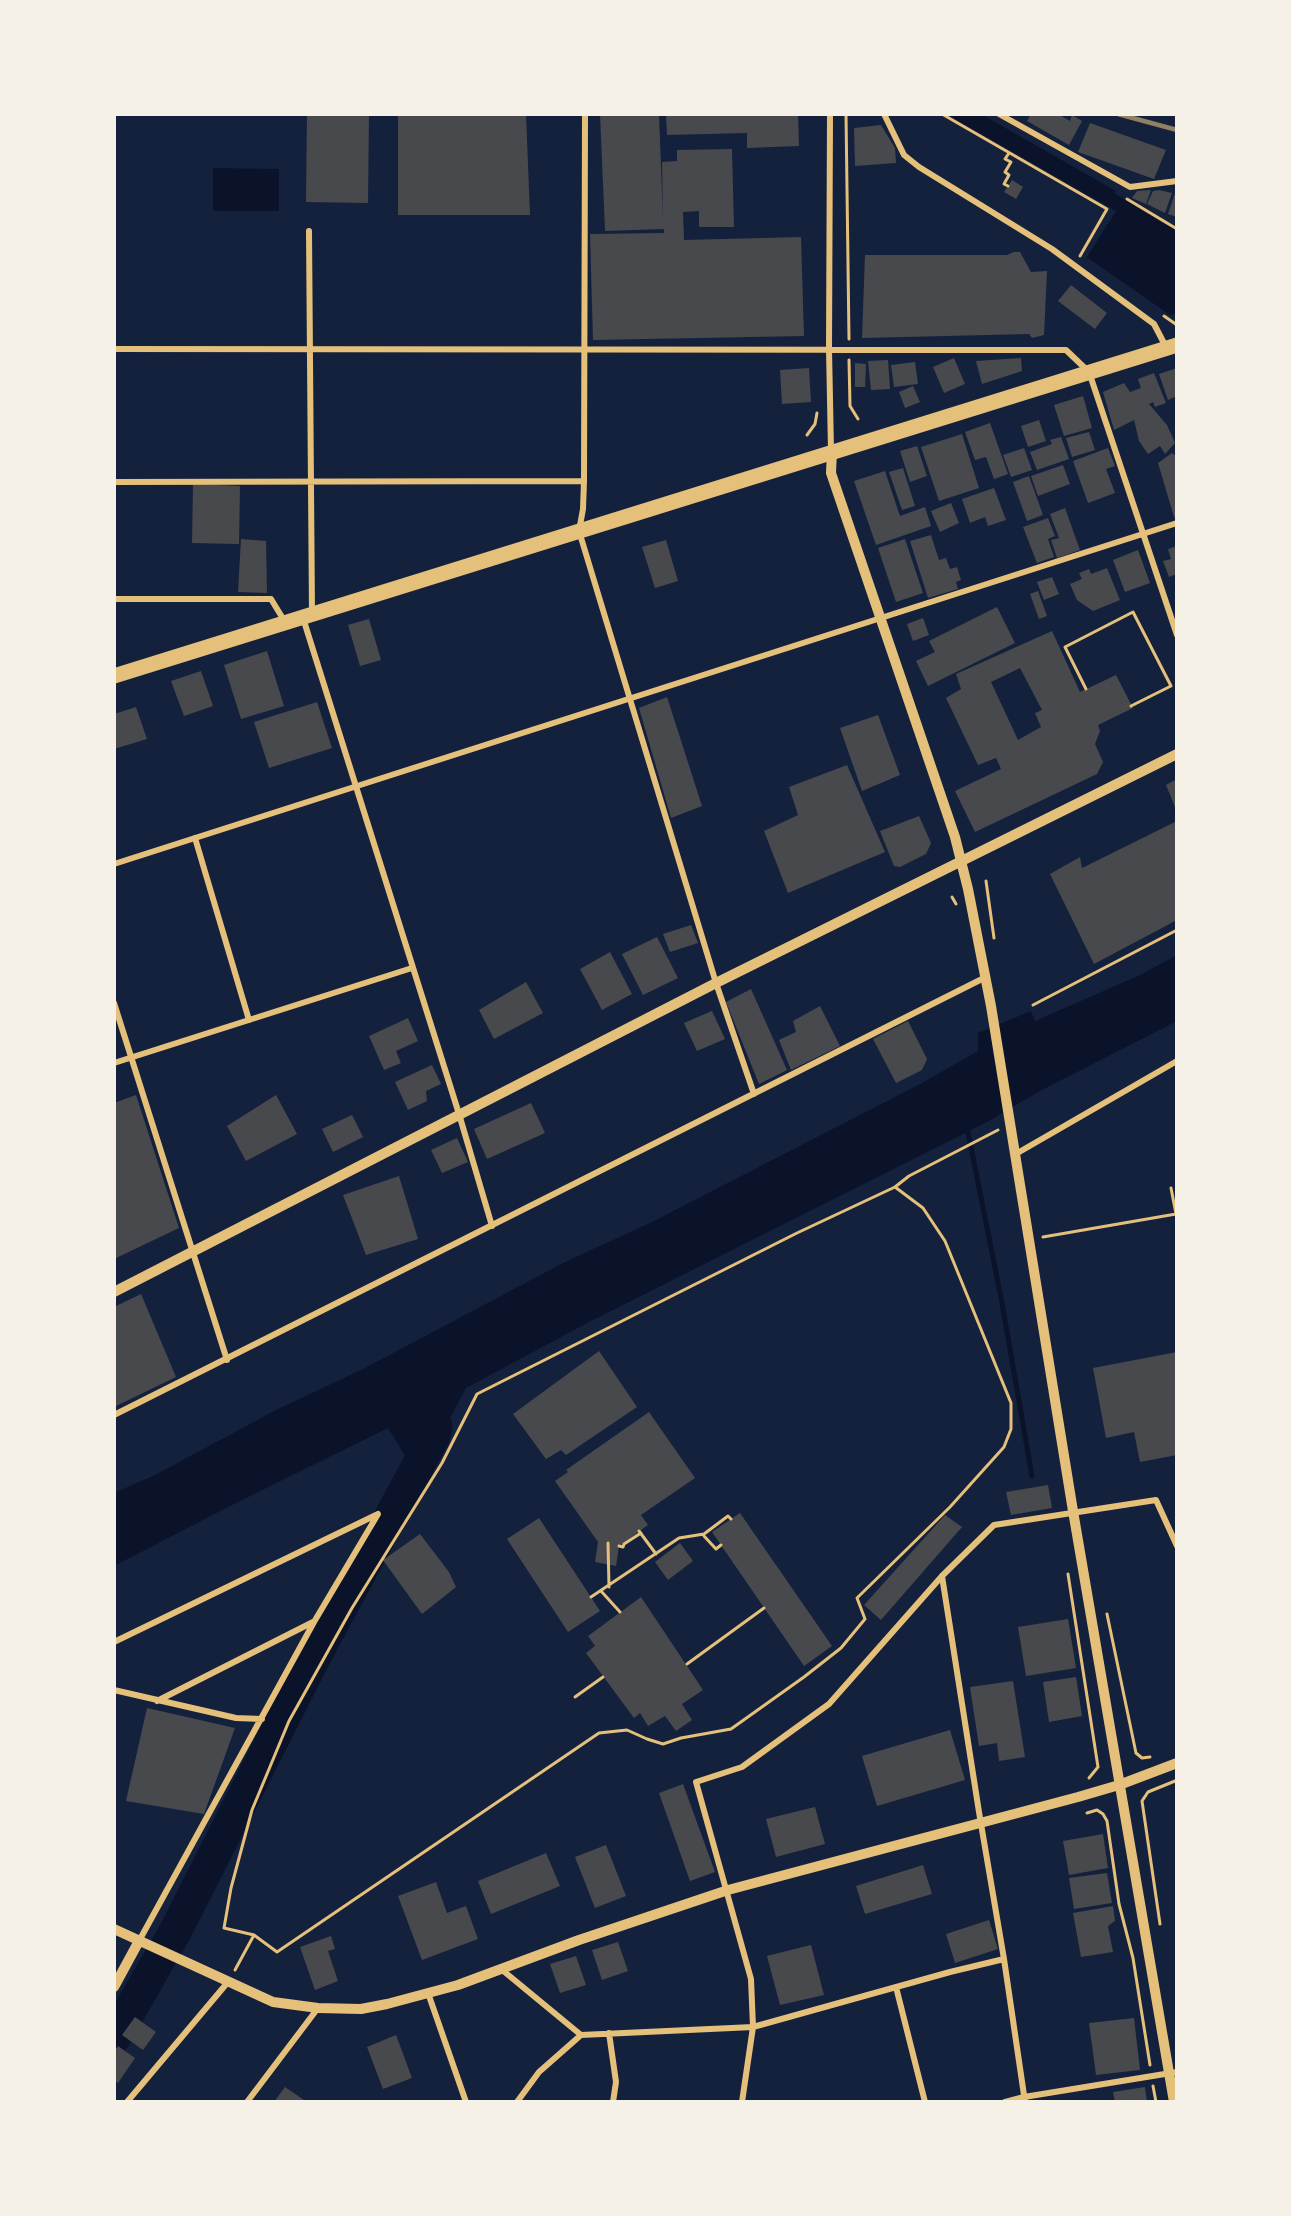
<!DOCTYPE html>
<html>
<head>
<meta charset="utf-8">
<style>
	body { margin:0 }
	#map { position:relative; width:1291px; height:2216px; overflow:hidden; background:#14213d; font-family:"Source Sans 3",sans-serif }
	canvas { display:block }
	.frame { position:absolute; inset:0; border:116px solid #f6f1e7; pointer-events:none }
</style>
</head>
<body>
<div id="map">
<canvas width="1291" height="2216"></canvas>
<div class="frame"></div>
</div>
<script>
const g = document.querySelector('canvas').getContext('2d');
g.lineJoin = 'round';
function fill(path, color) { g.fillStyle = color; g.fill(path, 'evenodd'); }
function trace(path, color, width, dash) { g.strokeStyle = color; g.lineWidth = width; g.lineCap = dash ? 'butt' : 'round'; g.setLineDash(dash || []); g.stroke(path); }
fill(new Path2D(`
	M946,114h35l135,77 -2,2 63,38v82l-7,2 -82,-57 -3,2 31,-49z
	M213,168l66,1v42h-66z
	M1177,955v66l-139,71 -49,29 -400,201 -123,66 -43,81 -12,-4 -23,-37 -158,78 -116,60v-73l41,-18 121,-65 87,-41 200,-106 89,-41 270,-139 56,-32v-18l53,-22 4,10 105,-46z`), '#0b132b');
trace(new Path2D(`
	M967,1127l35,176 30,173`), '#0b132b', 5);
trace(new Path2D(`
	M114,2038l62,-108 139,-274 118,-218 3,-11`), '#0b132b', 33);
fill(new Path2D(`
	M307,114h62l-1,89 -62,-1z
	M398,114h128l4,101h-132z
	M600,114h59l4,106 -1,-58 15,-1v-11l55,-1 2,78h-35v-16l-16,1 1,28 117,-3 3,99 -211,4 -3,-106 74,-1v-4l-59,2z
	M666,114h132l1,32 -52,2v-15l-80,2z
	M1031,114h27l12,7 2,-6 10,6 -13,24 -42,-24z
	M1090,123l76,27 -12,29 -76,-27z
	M881,125l14,23 1,15 -41,3 -1,-38z
	M1012,180l11,7 -7,12 -12,-7z
	M1177,187v30l-9,-3z
	M1151,190l-5,14 -14,-6 5,-7z
	M1159,190l13,3 -7,20 -18,-9 6,-13z
	M1014,252h6l11,20 16,-1 -3,64 -12,3 -3,-4 -167,4 3,-83h142z
	M1071,285l36,28 -12,16 -37,-28z
	M954,358l11,26 -21,9 -11,-26z
	M1021,358l1,13 -40,13 -6,-23z
	M888,360l2,29 -19,1 -3,-29z
	M915,362l3,22 -24,3 -3,-22z
	M855,363l11,1 -1,23h-10z
	M809,368l2,34 -29,2 -2,-34z
	M1177,368v28l-9,4 -9,-26z
	M1154,373l12,30 -11,4 -2,-5 -4,2 18,21 8,18 -10,11 -5,-8 -12,8 -9,-13 -5,-21 -20,10 -11,-38 21,-9 6,9 11,-4 -3,-9z
	M913,386l7,16 -15,6 -6,-16z
	M1083,396l9,32 -28,8 -10,-31z
	M1039,420l7,21 -18,6 -7,-21z
	M990,423l18,51 -14,5 -8,-22 -11,3 -10,-28z
	M1089,432l6,18 -23,7 -6,-19z
	M962,434l17,54 -40,13 -18,-54z
	M1061,437l8,22 -32,11 -7,-18 22,-8 -2,-4z
	M917,446l10,30 -17,6 -10,-31z
	M1024,448l8,22 -21,7 -8,-22z
	M1108,448l7,18 -9,3 9,24 -27,10 -15,-42z
	M1172,453l5,4v59l-3,1 -16,-54z
	M1063,465l7,19 -32,12 -7,-20z
	M903,468l12,38 -13,4 -13,-38z
	M885,471l15,45 25,-9 6,19 -55,19 -22,-64z
	M1029,476l14,39 -16,6 -14,-39z
	M193,484l47,2 -1,58 -47,-1z
	M994,488l12,32 -18,6 -3,-9 -15,6 -8,-24z
	M951,503l8,20 -19,9 -9,-21z
	M1065,508l15,42 -23,8 -6,-18 8,-2 -9,-24z
	M1048,518l7,18 -7,3 6,18 -17,6 -14,-36z
	M931,535l8,25 7,-2 4,11 7,-2 4,13 -5,2 2,7 -30,9 -18,-57z
	M241,539l25,2 1,52 -29,-1z
	M905,539l18,54 -27,9 -18,-54z
	M666,540l12,41 -23,7 -13,-41z
	M1177,546v28l-8,3 -6,-16 8,-2 -3,-10z
	M1138,550l12,33 -25,9 -12,-32z
	M1107,568l13,32 -27,11 -16,-11 -7,-16 12,-5 -3,-6 10,-4 2,5z
	M1052,577l7,17 -15,6 -7,-18z
	M1038,591l9,25 -8,3 -9,-25z
	M997,607l18,36 -87,43 -12,-25 19,-9 -6,-11z
	M923,618l6,17 -16,6 -6,-17z
	M369,619l12,41 -21,6 -12,-41z
	M1052,631l28,61 36,-17 17,33 -35,17 2,6 -5,13 8,18 -6,12 -122,58 -20,-41 46,-22 -5,-11 -18,7 -32,-67 15,-9 -5,-15zM1020,668l22,42 -7,3 6,14 -23,13 -27,-58z
	M267,651l17,55 -43,13 -17,-54z
	M201,671l12,35 -29,10 -13,-35z
	M667,697l35,109 -31,12 -32,-110z
	M317,702l15,46 -63,20 -15,-46z
	M136,707l11,32 -33,10v-35z
	M878,715l22,60 -38,16 -22,-63z
	M847,765l38,87 -97,41 -24,-62 34,-16 -9,-28z
	M1177,779v33l-11,-27z
	M919,816l12,27 -5,11 -26,13 -6,-1 -14,-35z
	M1177,821v99l-83,44 -44,-90 30,-17 2,11z
	M691,925l7,18 -28,9 -7,-18z
	M657,937l21,41 -35,17 -21,-41z
	M610,952l22,42 -30,16 -22,-41z
	M526,982l17,31 -49,26 -15,-29z
	M751,989l36,81 -28,14 -33,-82z
	M820,1006l20,40 -49,24 -12,-30 17,-8 -3,-11z
	M712,1011l13,28 -28,12 -13,-28z
	M408,1018l10,23 -22,10 5,12 -17,7 -15,-34z
	M908,1021l19,38 -5,11 -26,13 -23,-44z
	M432,1065l9,19 -15,7 1,10 -19,9 -13,-28z
	M136,1095l43,133 -65,31v-156z
	M276,1095l21,39 -51,27 -19,-35z
	M531,1103l14,30 -58,26 -13,-30z
	M352,1115l11,22 -30,15 -11,-23z
	M457,1138l11,24 -26,11 -11,-23z
	M399,1176l19,63 -52,16 -23,-60z
	M141,1294l35,83 -62,30v-100z
	M599,1351l38,56 -71,48 -5,-5 -15,9 -33,-45z
	M1177,1352v103l-37,7 -6,-30 -28,6 -13,-70z
	M649,1412l46,66 -54,37 7,10 -29,21 -3,20 -21,-4 3,-20 -43,-61 13,-9 -2,-2z
	M1048,1485l4,23 -41,7 -5,-23z
	M740,1513l92,133 -28,20 -92,-134z
	M945,1515l17,12 -81,93 -17,-15z
	M539,1518l61,93 -32,21 -61,-93z
	M420,1534l29,38 7,15 -34,27 -39,-54z
	M680,1543l13,18 -25,19 -13,-18z
	M641,1597l62,93 -21,14 10,16 -16,11 -11,-15 -17,10 -8,-13 -6,5 -48,-65 9,-7 -7,-10z
	M1068,1619l8,49 -50,8 -8,-49z
	M1076,1677l6,39 -33,6 -6,-40z
	M1013,1681l12,76 -26,4 -2,-18 -18,3 -9,-59z
	M147,1708l88,20 -31,86 -78,-13z
	M950,1730l15,50 -88,26 -15,-50z
	M683,1784l32,88 -25,9 -31,-88z
	M815,1807l10,37 -49,13 -10,-38z
	M1103,1834l5,34 -39,7 -6,-34z
	M606,1845l20,51 -31,12 -20,-51z
	M546,1853l14,33 -69,28 -13,-33z
	M923,1865l9,29 -67,20 -9,-28z
	M1107,1873l5,30 -38,6 -5,-31z
	M436,1882l11,31 19,-7 12,33 -56,21 -24,-64z
	M1113,1906l2,15 -7,5 5,26 -32,5 -8,-44z
	M989,1920l9,29 -43,14 -9,-29z
	M331,1936l4,13 -7,2 10,30 -23,9 -15,-43z
	M618,1942l10,29 -26,9 -10,-30z
	M811,1945l13,50 -44,10 -13,-49z
	M576,1956l10,29 -26,8 -10,-29z
	M135,2017l21,15 -13,18 -21,-15z
	M1134,2018l6,52 -44,5 -7,-52z
	M396,2035l16,43 -29,11 -16,-42z
	M118,2046l17,12 -17,25 -4,-3v-28z
	M285,2087l22,15h-33z
	M1145,2087l2,15h-32l-2,-10z`), '#48494c');
trace(new Path2D(`
	M846,114l3,225
	M942,114l165,95 -27,47
	M1008,186l-4,-2 5,-9 -4,-3 6,-10 -6,-3 4,-6
	M1127,199l50,30
	M1164,316l13,9
	M849,360l1,46 8,13
	M807,435l8,-11 2,-11
	M1086,689l-21,-42 68,-35 38,74 -40,20
	M986,881l8,57
	M952,897l4,7
	M1033,1005l144,-75
	M895,1187l14,-11 89,-46
	M1043,1237l133,-23 -5,-26
	M639,1531l17,23
	M704,1536l12,13 5,-4
	M608,1543l1,44
	M619,1546l4,1 1,-3 17,-11
	M1068,1574l30,193 -9,11
	M601,1591l19,21
	M591,1597l88,-59 25,-4 24,-18 3,3
	M1107,1614l29,139 6,5 8,-1
	M687,1664l77,-56
	M575,1697l28,-20
	M1087,1813l10,-3 6,4 4,7 12,83 14,54 17,107
	M1160,1924l-18,-123 6,-9 27,-11
	M235,1970l19,-35 23,17 322,-219 28,-3 20,9 16,5 18,-6 50,-9 73,-52 37,-29 24,-29 -8,-21 93,-91 54,-60 7,-18v-26l-66,-162 -22,-33 -28,-21 -98,46 -320,161 -35,69 -90,145 -63,113 -37,89 -21,78 -7,40 30,7
	M1153,2086l3,16`), '#e5c07b', 3);
trace(new Path2D(`
	M585,114l-1,367 -1,28 -4,22 137,452 38,111
	M830,114l-1,235 2,102
	M884,114l20,41 15,12 133,82 102,75 12,23
	M999,114l131,73 47,-6
	M309,231l3,383
	M114,349l952,1 23,22 88,263
	M114,482l470,-1
	M114,599h157l14,23
	M303,618l156,496 33,112
	M195,838l54,182
	M114,864l1063,-341
	M114,1003l113,357
	M114,1063l298,-95
	M1014,1155l163,-94
	M114,1415l870,-437
	M942,1576l37,236 25,147 21,143
	M114,1642l264,-128 -64,108 -175,319
	M114,1690l122,28 26,1
	M157,1701l156,-79
	M501,1969l80,66
	M896,1987l29,115
	M428,1993l38,109
	M609,2033l7,49 -3,20
	M127,2102l101,-120
	M247,2102l71,-94
	M517,2102l22,-30 42,-37 172,-8 197,-55 54,-13
	M742,2102l11,-75 -2,-48 -55,-197 46,-15 87,-63 113,-128 52,-51 162,-25 21,46
	M1005,2102l19,-5 153,-25`), '#e5c07b', 6);
trace(new Path2D(`
	M832,451l-1,22 124,364 13,52 23,117 82,505 101,591
	M114,1292l602,-309 461,-229
	M114,1929l159,73 45,6 43,1 26,-5 71,-19 121,-45 149,-50 350,-93 41,-12 58,-22
	M114,1987l25,-46`), '#e5c07b', 10);
trace(new Path2D(`
	M114,676l1063,-331`), '#e5c07b', 15);
trace(new Path2D(`
	M1118,114l59,16`), '#918062', 4.5);
</script>
</body>
</html>
